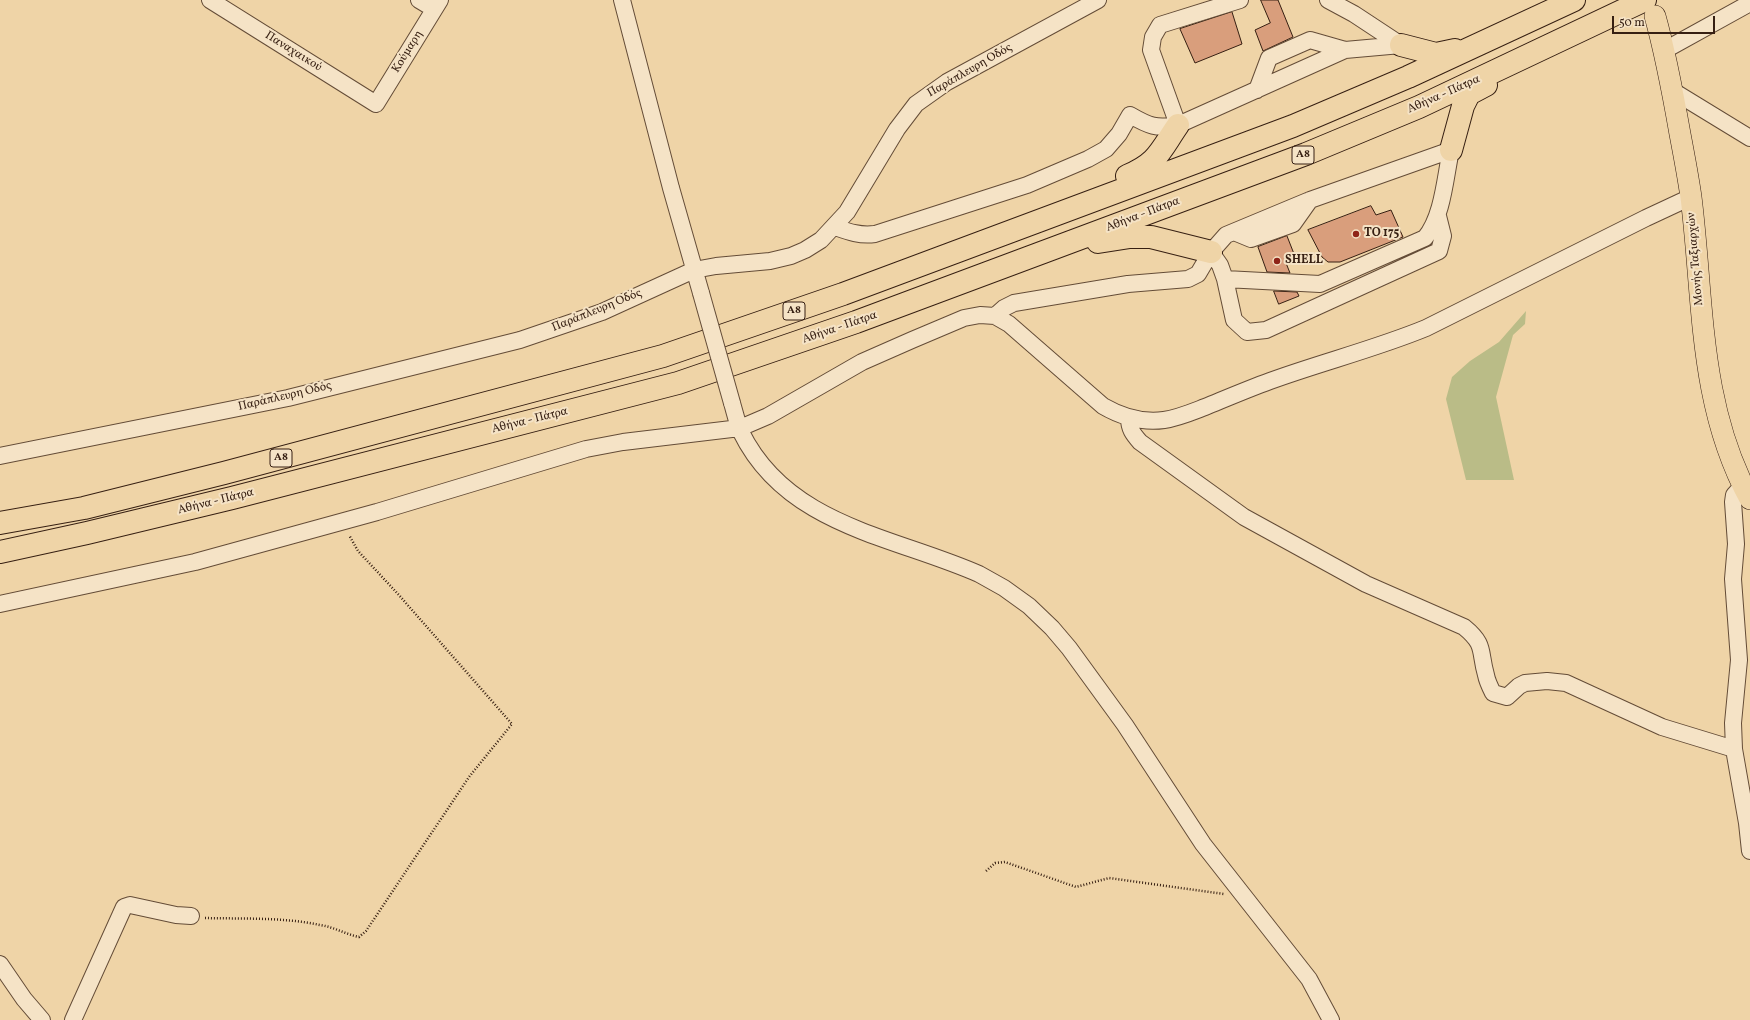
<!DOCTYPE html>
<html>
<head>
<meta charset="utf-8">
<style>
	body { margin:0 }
	#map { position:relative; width:1750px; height:1020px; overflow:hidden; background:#efd4a7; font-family:Vollkorn,serif }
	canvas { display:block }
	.scale { position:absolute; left:1612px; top:16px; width:103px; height:18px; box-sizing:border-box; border:2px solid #361f12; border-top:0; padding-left:5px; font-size:12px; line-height:14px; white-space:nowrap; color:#361f12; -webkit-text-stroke:3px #f5e3c6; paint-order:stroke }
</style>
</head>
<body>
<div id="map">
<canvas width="1750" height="1020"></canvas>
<div class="scale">50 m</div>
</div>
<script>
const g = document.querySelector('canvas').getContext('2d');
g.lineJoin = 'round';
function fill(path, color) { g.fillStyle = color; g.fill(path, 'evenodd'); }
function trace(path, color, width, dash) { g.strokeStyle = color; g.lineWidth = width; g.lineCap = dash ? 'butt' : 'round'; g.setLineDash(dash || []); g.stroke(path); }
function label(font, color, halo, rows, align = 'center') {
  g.font = font + ' Vollkorn,serif'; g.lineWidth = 4; g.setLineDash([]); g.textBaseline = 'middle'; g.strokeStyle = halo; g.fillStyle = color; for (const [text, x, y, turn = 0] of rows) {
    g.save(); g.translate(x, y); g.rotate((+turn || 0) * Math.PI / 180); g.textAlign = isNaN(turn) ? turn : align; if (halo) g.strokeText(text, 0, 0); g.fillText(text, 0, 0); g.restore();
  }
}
fill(new Path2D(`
	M1526,311l-1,13 -12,11 -17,62 18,83h-48l-20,-81 6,-22 18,-16 29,-19z`), '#babc87');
const building = new Path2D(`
	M1261,0h17l15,37 -30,14 -8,-21 15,-7z
	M1232,12l10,32 -47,19 -15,-34z
	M1371,206l5,9 15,-5 12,27 -63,25h-12l-6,-5 -14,-27z
	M1287,236l9,23 -10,4 4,10 -23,-1 -9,-25z
	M1274,291l23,1 2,4 -20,8z`);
fill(building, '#d99e7c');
trace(building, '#361f12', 1);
const minor = new Path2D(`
	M210,0l166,104 64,-104
	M419,0l15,9
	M622,0l49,188 30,105
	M1328,0l26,14 47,31
	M1665,50l85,-47
	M1257,90l12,-32 41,-18 35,10
	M1673,91l77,47
	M1178,125l-27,-75 2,-13 7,-12 80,-25
	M835,227c14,5 25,9 40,7l152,-49 61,-26 18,-10 13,-15 11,-19c19,11 26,14 48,10l167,-75 56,-5
	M1234,232l17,7 42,-15 17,-24
	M1211,252l9,13 5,14 95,5 105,-46c18,-22 20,-60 26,-88
	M1225,279l9,41 13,12 19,-2 173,-79 4,-15 -5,-20
	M995,316l9,-8 10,-5 114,-19 60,-5 10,-5 13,-22 15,-17 84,-35 141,-50
	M732,403c3,10 5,20 9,29 46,94 152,104 238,142l25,14 25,18 23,22 17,20 56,77 78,119 106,135 22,41
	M1129,418c0,11 4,16 11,24l104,75 122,67 98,43c22,18 15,24 22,48 1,6 4,12 7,18l14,4 12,-11 6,-3 22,-2 19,2 96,44 72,22
	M0,456l288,-58 232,-58 82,-28 92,-42 22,-4 54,-5 21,-5 14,-6 16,-10 26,-28 50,-83 19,-25 31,-22 151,-82
	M1743,485l-9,10 -1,7 3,42 -3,35 6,81 -6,63 1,26 13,74 3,28
	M0,604l195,-42 182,-50 209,-63 37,-7 117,-14 28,-12 94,-54 50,-22 52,-22 16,-3 15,1 14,8 94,82c19,11 39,17 61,14 14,-2 28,-8 41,-13 22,-9 43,-18 65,-26 52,-19 105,-32 156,-53l220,-110 45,-21
	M0,964l24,35 18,21
	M73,1020l51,-113 6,-2 46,10 15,1`);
const major = new Path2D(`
	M1655,16c11,39 18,78 25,118 4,21 8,42 11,63 13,104 7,207 59,302`);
const highway = new Path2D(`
	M1401,45l35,9 19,-4
	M1451,150l12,-44 6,-12 17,-9
	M1127,176c31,-13 33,-25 51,-51
	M1098,242l32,-5h21l60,15
	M0,523l84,-15 140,-35 439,-117 180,-62 450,-168 115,-49 166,-77
	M0,552l87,-19 145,-35 446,-115 178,-61 450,-168 113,-47 226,-107`);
trace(minor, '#644c37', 18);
trace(major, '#361f12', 22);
trace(highway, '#361f12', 24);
trace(new Path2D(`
	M986,871l9,-8 10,-1 71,25 33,-9 115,16
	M205,918c38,1 78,-1 115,7 14,2 25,9 39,12l7,-6 103,-154 43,-53 -114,-130 -40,-43 -9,-16`), '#361f12', 2.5, [1, 2]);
trace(minor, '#f5e3c6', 16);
trace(major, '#efd4a7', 21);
trace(highway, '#efd4a7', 22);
const minorBridge = new Path2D(`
	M701,293l31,110`);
trace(minorBridge, '#644c37', 18, []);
trace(minorBridge, '#f5e3c6', 16);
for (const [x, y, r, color] of [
	[1356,234,4,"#8f2418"],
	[1277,261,4,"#8f2418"]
]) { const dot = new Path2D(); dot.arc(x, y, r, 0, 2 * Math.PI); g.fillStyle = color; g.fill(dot); trace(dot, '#f5e3c6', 1.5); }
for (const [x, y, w] of [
	[1303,155,22],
	[794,311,22],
	[281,458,22]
]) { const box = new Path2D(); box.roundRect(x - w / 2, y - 9, w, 18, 3); g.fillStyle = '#f5e3c6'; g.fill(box); trace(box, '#361f12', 1); }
label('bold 11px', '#361f12', null, [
	["Α8",1303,155],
	["Α8",794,311],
	["Α8",281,458]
]);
label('12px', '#361f12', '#f5e3c6', [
	["Παναχαικού",293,52,32],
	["Κούμαρη",408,52,-58],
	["Παράπλευρη Οδός",970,71,-30],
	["Αθήνα - Πάτρα",1444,95,-24],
	["Αθήνα - Πάτρα",1143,215,-21],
	["Μονής Ταξιαρχών",1696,259,-95],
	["Παράπλευρη Οδός",597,311,-22],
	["Αθήνα - Πάτρα",840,328,-19],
	["Παράπλευρη Οδός",285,397,-13],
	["Αθήνα - Πάτρα",530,421,-14],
	["Αθήνα - Πάτρα",216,502,-14]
]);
label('bold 12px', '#361f12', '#f5e3c6', [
	["TO 175",1364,234],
	["SHELL",1285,261]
], 'left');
</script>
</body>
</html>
